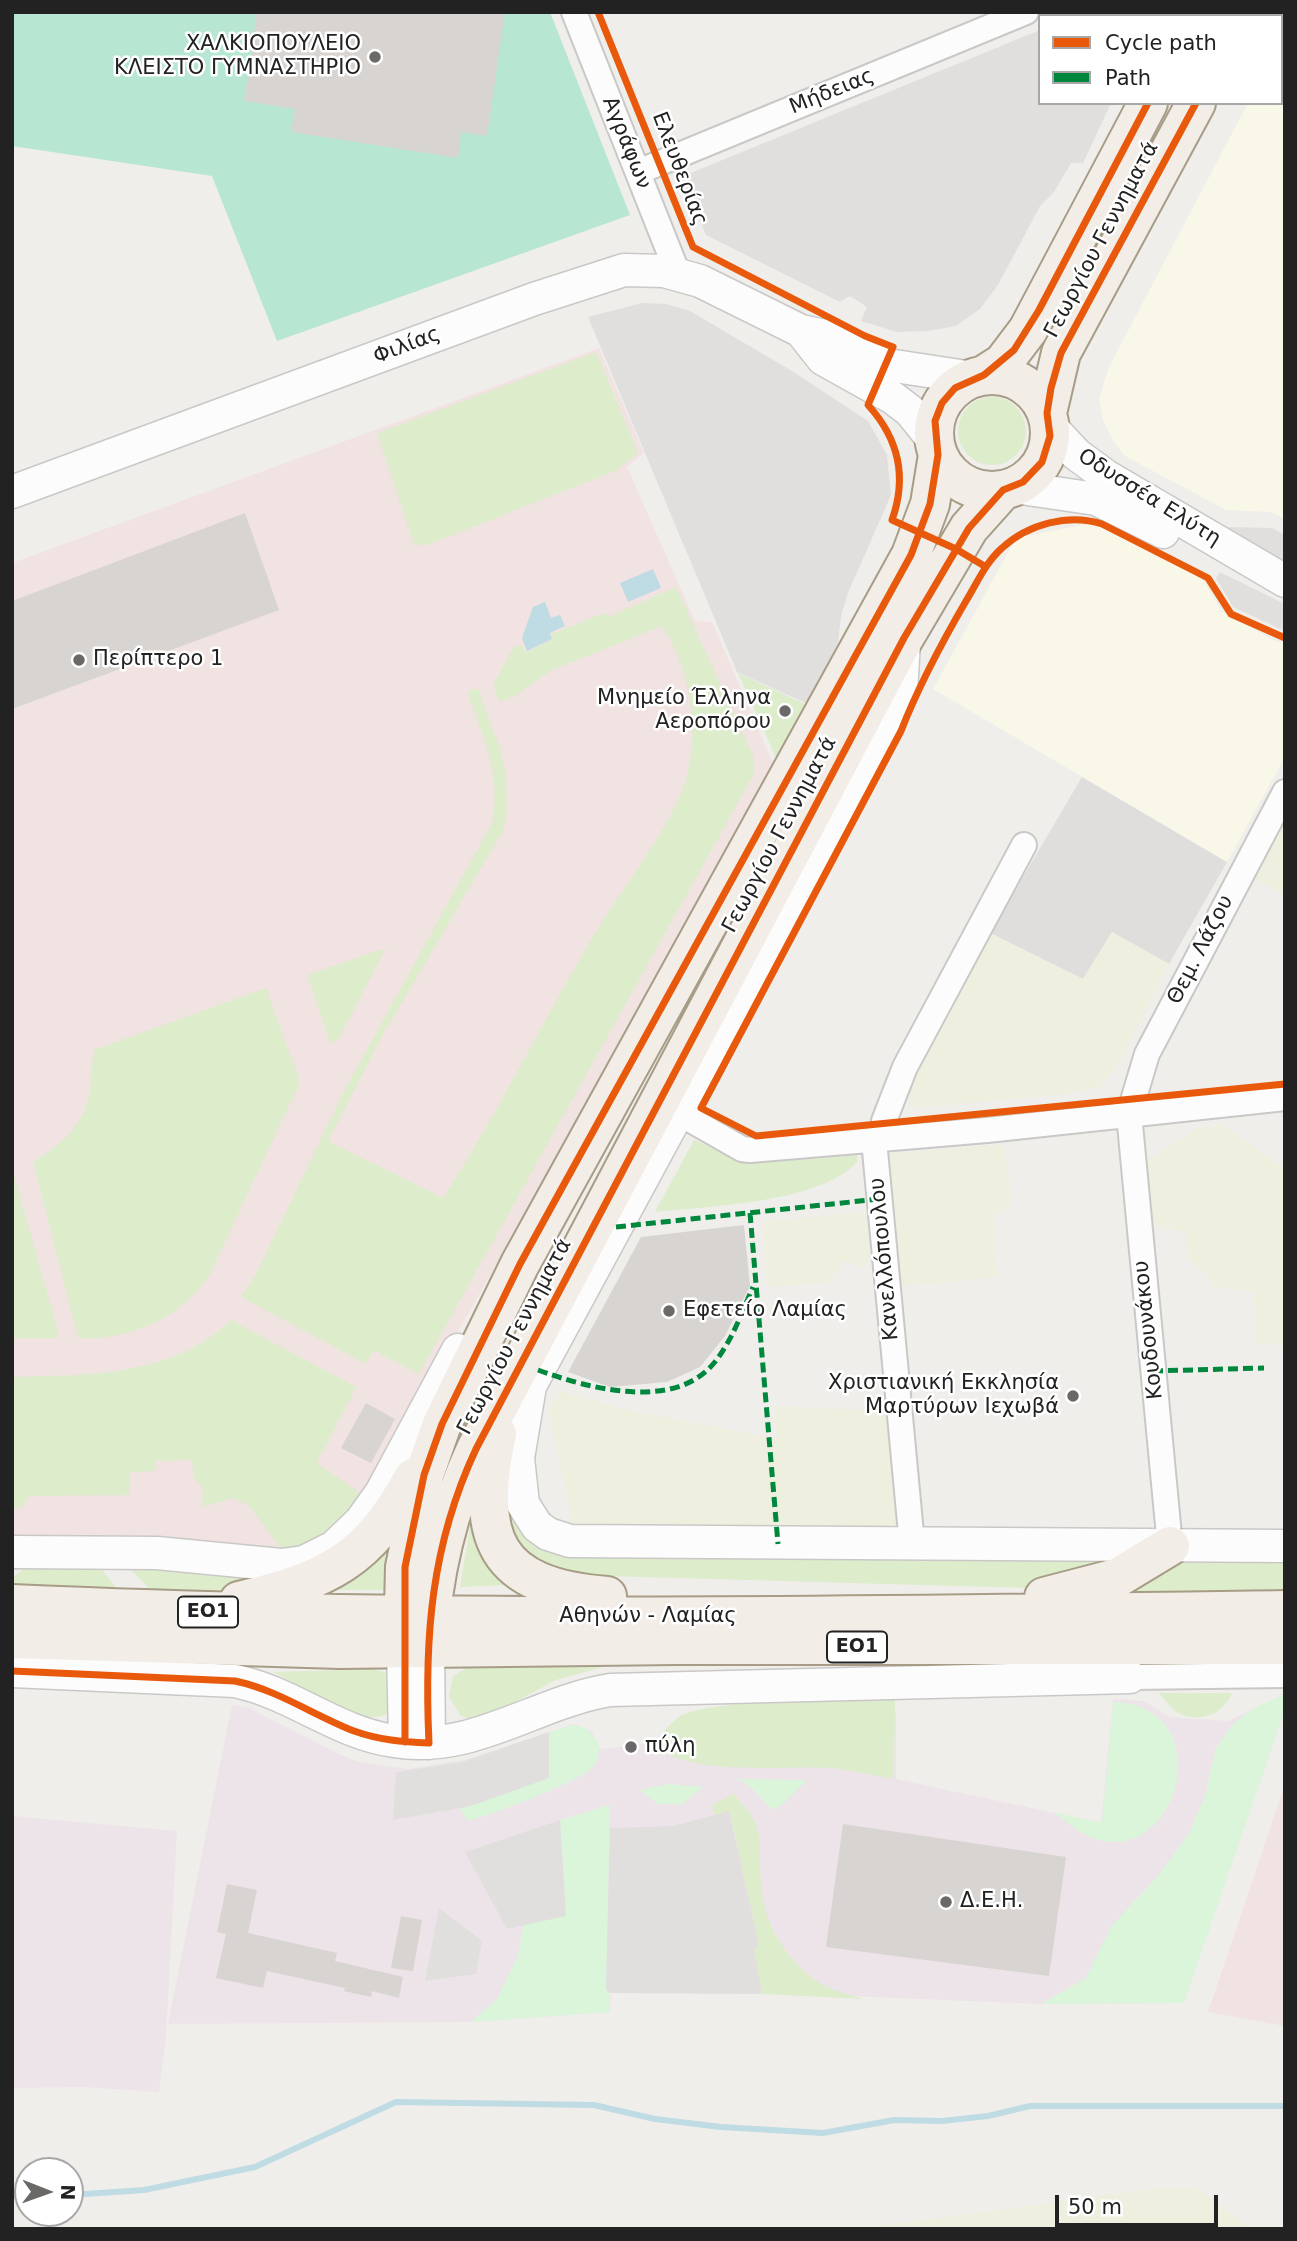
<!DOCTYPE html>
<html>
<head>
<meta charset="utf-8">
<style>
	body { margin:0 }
	#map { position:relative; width:1297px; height:2241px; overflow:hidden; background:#f0eeeb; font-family:"DejaVu Sans",sans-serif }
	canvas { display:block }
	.frame { position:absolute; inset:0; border:14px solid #222; pointer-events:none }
	.legend { position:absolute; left:1038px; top:14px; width:245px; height:91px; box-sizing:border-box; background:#fff; border:2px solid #a7a7a7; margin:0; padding:9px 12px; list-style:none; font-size:21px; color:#222 }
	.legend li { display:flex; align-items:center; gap:14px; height:35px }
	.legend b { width:35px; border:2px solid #a7a7a7 }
	.north { position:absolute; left:14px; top:2157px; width:70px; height:70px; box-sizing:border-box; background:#fff; border:2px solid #a7a7a7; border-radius:50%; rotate:91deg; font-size:19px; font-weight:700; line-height:28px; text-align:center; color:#222 }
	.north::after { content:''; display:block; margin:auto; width:24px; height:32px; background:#6a6968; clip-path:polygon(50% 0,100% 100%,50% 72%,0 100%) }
	.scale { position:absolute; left:1055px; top:2195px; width:163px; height:32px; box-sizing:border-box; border:4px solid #222; border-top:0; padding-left:9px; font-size:21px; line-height:24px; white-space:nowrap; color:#222; -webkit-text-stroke:5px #fff; paint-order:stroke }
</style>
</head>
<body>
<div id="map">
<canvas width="1297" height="2241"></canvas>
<div class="frame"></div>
<ul class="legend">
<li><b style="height:9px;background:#e8590c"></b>Cycle path</li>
<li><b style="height:9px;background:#00873e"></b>Path</li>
</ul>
<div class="north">N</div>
<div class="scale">50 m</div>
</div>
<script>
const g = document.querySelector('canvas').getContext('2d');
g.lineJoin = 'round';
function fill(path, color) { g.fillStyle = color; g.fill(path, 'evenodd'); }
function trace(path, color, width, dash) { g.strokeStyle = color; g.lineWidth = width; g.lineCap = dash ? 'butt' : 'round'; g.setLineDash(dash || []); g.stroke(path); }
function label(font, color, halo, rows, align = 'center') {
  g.font = font + ' "DejaVu Sans",sans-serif'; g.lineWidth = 5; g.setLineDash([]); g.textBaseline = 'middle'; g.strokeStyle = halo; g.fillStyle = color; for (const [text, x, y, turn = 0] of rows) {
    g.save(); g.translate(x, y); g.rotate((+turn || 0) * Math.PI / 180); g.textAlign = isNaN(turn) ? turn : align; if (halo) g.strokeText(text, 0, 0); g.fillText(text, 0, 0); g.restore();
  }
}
fill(new Path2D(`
	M1082,777l145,85 -58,102 -57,-32 -29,47 -93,-46z`), '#dfdedc');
fill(new Path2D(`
	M599,348l45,105 -17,14 68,154 17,1 63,146 -417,742 -53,44 -293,-15v-976z
	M1285,1784v242l-77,-14z`), '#f1e3e1');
fill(new Path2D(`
	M1285,1694v15l-101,294 -143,1 -241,-10 -189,-1 -1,19 -140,10 -302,2 64,-319 17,3 92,47 18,7 49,7 56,-9 110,-36 18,8 8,17 45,-5 32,-16 219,-18v69l205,44 12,-124 30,2 27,16 58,4z
	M12,1816l165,15 -11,206 -7,55 -77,-5 -70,1z`), '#ede4e9');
fill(new Path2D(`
	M1281,101l4,2v416l-14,-7 -45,-2 -101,-54 -11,-14 -11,-22 -4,-21 10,-32 139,-264h33z
	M1093,523l110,56 18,32 56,31 8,-1v116l-58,105 -294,-173 83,-151z`), '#f8f7e8');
fill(new Path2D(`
	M1285,823v72l-31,-16z
	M1112,932l57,32 -49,98 -20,25 -35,7 -149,14 -7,-7 -3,-18 84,-150 93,46z
	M1223,1125l62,44v176l-28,-1 -4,-53 -41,-4 -6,-14 -19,-14 -2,-27 -32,-7 -5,-65 50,-32z
	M1004,1144l7,51 -2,13 -15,6 3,63 -100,10 -14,-133z
	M865,1212l5,45 -7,10 -19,-6 -16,22 -61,4 -4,-65z
	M560,1391l67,19 150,29 -2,-33 112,5 10,117 -324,-3 -25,-115z
	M1158,2188h38l57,41h-394z`), '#efefdf');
fill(new Path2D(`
	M596,352l42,101 -23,18 -188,74h-13l-37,-112z
	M958 431a34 34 0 1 1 68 0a34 34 0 1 1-68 0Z
	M676,587l78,171v16l-335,600 -46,-24 -7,14 -125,-67 14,-21 90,-187 147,-266c9,-46 -8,-85 -24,-128l3,-6h7l23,62 5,26 1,34 -4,20 -119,202 -56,108 115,57c56,-86 101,-180 154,-268 26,-43 75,-104 89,-151 14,-50 4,-110 -24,-153l-112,45 -33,24 -17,7 -7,-17 20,-37 9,-3 4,8 27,-14 -1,-5 52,-21 4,4z
	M738,673l69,32 -30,55z
	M386,948l-48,92 -8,2 -23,-67z
	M266,988l34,94 -90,192c-28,44 -81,67 -132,64l-45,-176c32,-20 54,-39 58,-79 1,-11 1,-23 3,-33z
	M694,1140l54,24 109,-9v7c-37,41 -147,44 -202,50z
	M12,1168l46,163v7h-46z
	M231,1320l125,67 -39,76 47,33 -50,49 -32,5 -33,-44 -15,-8 -32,9 1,-19 -9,-9 -2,-19 -36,1v10l-27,1 1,23 -101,1 -6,11 -11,1v-131c76,-2 160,0 219,-57z
	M511,1477l11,47 609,34 -78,29 -26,1 -457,-13 -35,-12 -30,-38z
	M471,1521l2,1 36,63 -49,2z
	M393,1546l-1,44h-56l32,-21z
	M1285,1556v39h-202l97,-36z
	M134,1566l120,11 -12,13 -90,1 -21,-21z
	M26,1567h74l18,23 -106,1v-13z
	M600,1664v4l-44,12 -71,38 -15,2 -10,-5 -11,-19 4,-20 18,-11z
	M373,1669l19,5 -3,39c-31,17 -87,-26 -116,-41z
	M1159,1693h73c-7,19 -27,28 -47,23 -11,-3 -19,-15 -26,-23z
	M830,1699l65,1 -1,79c-21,-4 -43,-9 -64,-11 -50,-3 -136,9 -176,-22 7,-11 14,-21 25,-29 21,-15 121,-16 151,-18z
	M733,1794c38,36 23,52 29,98 4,39 31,77 65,95 11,5 25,8 36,12l-101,-5 -8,-46 5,-3 -29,-133 -16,3 -2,-10z`), '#ddeccb');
fill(new Path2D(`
	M1285,1694v15l-101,294 -143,1 45,-26 26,-53 45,-48 32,-44 16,-37 11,-48 16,-23 20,-16z
	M1113,1702c112,3 64,174 -25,134 -12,-5 -24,-17 -35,-24l49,11z
	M574,1725l12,3 12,13c2,9 1,18 -5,26 -14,15 -102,48 -125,54l-8,-12 89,-31v-46z
	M737,1779l70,1 -24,24 -11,6 -22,-24z
	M666,1784l37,3 -20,17h-25l-18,-14z
	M610,1805l-4,185 4,3v19l-139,10 26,-23 20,-41 7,-33 42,-10 -6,-95z`), '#daf5da');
fill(new Path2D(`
	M12,12h538l80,203 -353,126 -65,-165 -200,-30z`), '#b7e6d2');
fill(new Path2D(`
	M1040,30v73h71l-28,60h-12l-17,29 -14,14 -42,79 -18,24 -24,17 -28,5 -31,1 -36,-11 6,-14 -17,-11 -10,6 -134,-67 -25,-58z
	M642,303l24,1 24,7 102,60 76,50 19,34 4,40 -43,98 -7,23 -3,27 -30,61 -71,-32 -149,-355z
	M1228,527l44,1 13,7v29l-60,-31z
	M1220,572l65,32v27l-52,-24 -17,-29z
	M549,1732v46l-78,28 -78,14 3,-48 67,-10z
	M729,1811l30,135 -5,2 8,46 -152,-1 -4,-3 4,-162 63,-2z
	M560,1820l6,96 -59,13 -42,-77z
	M439,1908l43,33 -6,33 -51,7z`), '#e0dfde');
fill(new Path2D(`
	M653,569l8,19 -33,14 -8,-19z
	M545,602l6,16 9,-3 5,11 -15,7 2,6 -25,12 -5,-13 11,-31z`), '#bfdbe3');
trace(new Path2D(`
	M70,2195l74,-5 111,-23 141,-65 198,3 61,14 66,8 102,6 71,-13 48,1 46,-5 42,-10h255
	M12,2196h16`), '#bfdbe3', 6);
fill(new Path2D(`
	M257,12h248l-18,124 -26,-4 -3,26 -167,-26 4,-23 -51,-8z
	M245,513l34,97 -267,99v-108z
	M744,1225l6,61 -25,50 -25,31 -33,15 -57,5 -42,-15 73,-135z
	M366,1403l29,16 -24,44 -30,-15z
	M843,1824l223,33 -17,119 -223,-29z
	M227,1884l30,6 -9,43 89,20 -2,8 68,16 -4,21 -27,-7 -1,6 -27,-6 1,-3 -78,-17 -4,17 -47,-10 10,-44 -9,-2z
	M401,1916l21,4 -9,51 -22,-3z`), '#d7d4d2');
const minor = new Path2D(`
	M574,12l104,262
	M1281,68l4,3
	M638,172l388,-160
	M677,1112l65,37 8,1 237,-20 298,-32
	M884,1139v-18l21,-54 119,-222
	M874,1140l38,404
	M1170,1546l-41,-432 18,-60 138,-262
	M1130,1677l155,-2`);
const tertiary = new Path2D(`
	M801,331l22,28 70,39 17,13 25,31
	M1050,426l26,28 30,22 179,105
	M1014,487l82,12 67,33
	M12,492l522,-193 90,-29 40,1 36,10 101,50 33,7 54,27 85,13
	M904,643l-3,49 -181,343 -190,351 -12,72 5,46 14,22 11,8 22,7 715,5
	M12,1552l145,1 124,12 23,-3 30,-15 27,-26 20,-28 77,-143
	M403,1648l2,94
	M428,1648l1,95
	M12,1671l223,10c56,11 102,52 159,60 79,13 142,-39 216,-51l520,-13`);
const primary = new Path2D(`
	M1195,16l2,-4
	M1243,16l2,-4
	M984,375l19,-12 25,-33 120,-227
	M934 433a58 58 0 1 1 116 0a58 58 0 1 1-116 0Z
	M1047,413l14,-60 135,-250
	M497,1434c-22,104 -4,153 110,162
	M1044,1597l73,-19 53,-32
	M239,1601c89,-21 129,-40 174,-123
	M12,1604c424,19 848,12 1273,6
	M12,1639l328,10 337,-4h608
	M403,1648l2,-81 19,-92 18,-51 78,-160 391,-709 19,-51 8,-49
	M428,1648c4,-71 18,-135 48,-199l428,-811 65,-110 34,-38`);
trace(minor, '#c9c8c7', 28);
trace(tertiary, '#c9c8c7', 35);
trace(primary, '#a79c86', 42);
trace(minor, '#fdfcfc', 24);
trace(tertiary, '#fdfcfc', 32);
trace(primary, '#f3ede7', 38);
trace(new Path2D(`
	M750,1213l28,331
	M616,1227l263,-28
	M538,1370c49,18 136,42 176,-7 18,-22 28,-51 39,-76
	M1153,1371l111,-3`), '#00873e', 5, [10, 5]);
trace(new Path2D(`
	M598,12l95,235 172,89 28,11 -25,58c31,34 39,73 24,115l64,29 30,18
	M1285,638l-54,-24 -23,-36 -106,-54c-33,-11 -74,0 -100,24 -16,14 -25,35 -36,53 -25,43 -47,84 -65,130l-200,377 55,28 529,-52
	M12,1671l223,10c43,9 78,34 119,50 25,9 49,11 75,12 -5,-105 2,-198 47,-294l428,-811 65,-110 34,-38 20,-8 19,-20 8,-26 -3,-23 4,-25 10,-35 135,-250
	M405,1742v-175l19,-92 18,-51 78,-160 391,-709 19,-51 8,-49 -3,-34 7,-18 13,-15 29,-13 30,-25 25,-40 109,-207`), '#e8590c', 7);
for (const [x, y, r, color] of [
	[375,57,7,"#6a6968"],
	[79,660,7,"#6a6968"],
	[785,711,7,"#6a6968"],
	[669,1311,7,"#6a6968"],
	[1073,1396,7,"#6a6968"],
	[631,1747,7,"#6a6968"],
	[946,1902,7,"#6a6968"]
]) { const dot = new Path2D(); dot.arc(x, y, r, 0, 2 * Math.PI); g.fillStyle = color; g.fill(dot); trace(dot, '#fff', 2.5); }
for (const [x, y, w] of [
	[208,1612,60],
	[857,1647,60]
]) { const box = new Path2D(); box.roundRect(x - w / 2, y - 15.5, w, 31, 5); g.fillStyle = '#fff'; g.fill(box); trace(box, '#222', 2); }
label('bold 19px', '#222', null, [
	["ΕΟ1",208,1612],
	["ΕΟ1",857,1647]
]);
label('21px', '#222', '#fff', [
	["ΧΑΛΚΙΟΠΟΥΛΕΙΟ",361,45,"right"],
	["ΚΛΕΙΣΤΟ ΓΥΜΝΑΣΤΗΡΙΟ",361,69,"right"],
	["Περίπτερο 1",93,660],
	["Μνημείο Έλληνα",771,699,"right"],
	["Αεροπόρου",771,723,"right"],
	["Εφετείο Λαμίας",683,1311],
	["Χριστιανική Εκκλησία",1059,1384,"right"],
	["Μαρτύρων Ιεχωβά",1059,1408,"right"],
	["πύλη",645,1747],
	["Δ.Ε.Η.",960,1902]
], 'left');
label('21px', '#222', '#fff', [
	["Μήδειας",832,92,-22],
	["Αγράφων",626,143,68],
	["Ελευθερίας",679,169,69],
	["Γεωργίου Γεννηματά",1102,240,-62],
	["Φιλίας",407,346,-21],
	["Οδυσσέα Ελύτη",1149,498,32],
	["Γεωργίου Γεννηματά",780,835,-62],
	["Θεμ. Λάζου",1201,950,-63],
	["Κανελλόπουλου",885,1259,-95],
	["Κουδουνάκου",1149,1330,-96],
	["Γεωργίου Γεννηματά",515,1337,-62],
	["Αθηνών - Λαμίας",648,1617]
]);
</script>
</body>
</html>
